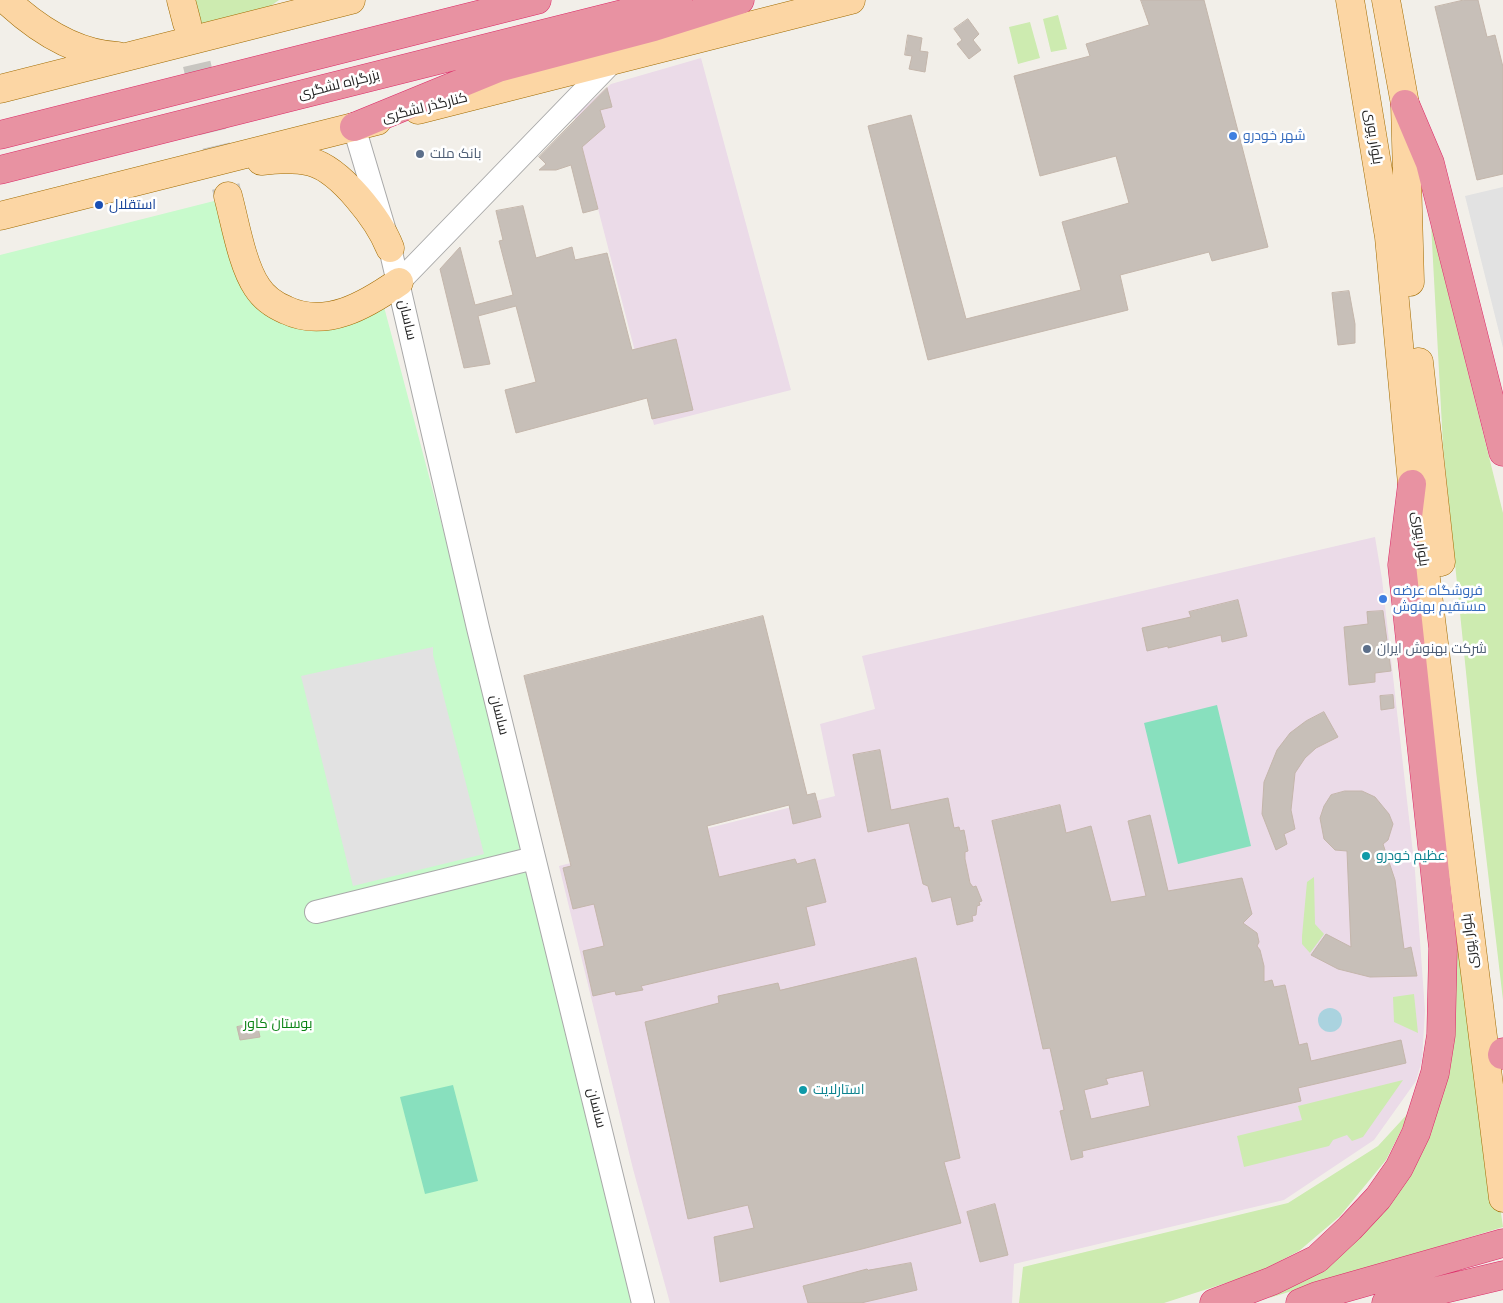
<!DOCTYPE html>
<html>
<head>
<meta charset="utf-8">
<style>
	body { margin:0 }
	canvas { display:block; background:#f2efe9 }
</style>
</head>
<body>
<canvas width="1503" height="1303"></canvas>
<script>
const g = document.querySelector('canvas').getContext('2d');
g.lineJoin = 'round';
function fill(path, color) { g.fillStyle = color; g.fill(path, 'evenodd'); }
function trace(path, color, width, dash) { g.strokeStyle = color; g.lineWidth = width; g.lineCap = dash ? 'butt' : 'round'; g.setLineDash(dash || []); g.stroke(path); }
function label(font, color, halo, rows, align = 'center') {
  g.font = font + ' "Space Grotesk",Cairo,sans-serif'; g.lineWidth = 5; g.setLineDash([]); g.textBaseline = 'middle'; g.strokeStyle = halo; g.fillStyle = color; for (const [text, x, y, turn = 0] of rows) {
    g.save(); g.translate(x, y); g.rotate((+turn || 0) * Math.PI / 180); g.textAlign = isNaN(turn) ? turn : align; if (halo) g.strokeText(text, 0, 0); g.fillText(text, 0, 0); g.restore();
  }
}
fill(new Path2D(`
	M701,58l90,332 -137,35 -80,-309 37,-32z
	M1375,537l7,42 33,292 10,140 -3,49 -6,21 -42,59 -90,60 -270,64 -2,39h-342l-37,-134 -74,-303 276,-70 -15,-72 55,-15 -13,-53z`), '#ebdbe8');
fill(new Path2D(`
	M185,0h94l-17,12 -69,16z
	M1058,15l9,34 -16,3 -8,-33z
	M1030,22l10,36 -22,6 -9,-37z
	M1431,224l72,289v487l-27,-229 -33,-326z
	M1416,616l87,611 -234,71 60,-39 113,-166z
	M1314,877l1,47 9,10 -14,19 -8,-9v-8l5,-54z
	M1414,994l4,39 -24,-11 -1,-25z
	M1403,1080l-40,57 -11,4 -5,-6 -14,5 -4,6 -85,21 -7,-31 65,-16 -4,-14z
	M1412,1109l-26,51 -46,56 -41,35 -42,22 -93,30h-145l4,-36 265,-64 90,-57z`), '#cdebb0');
fill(new Path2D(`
	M214,201l30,69 26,37 113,-4 86,324 166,676h-635v-1048z`), '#c8facc');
fill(new Path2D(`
	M1217,705l34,141 -73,18 -34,-141z
	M453,1085l25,96 -53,13 -25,-97z`), '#88e0be');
fill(new Path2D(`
	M1503,187v161l-38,-152z
	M433,647v8l51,199 -131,32 -52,-210z`), '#e2e2e2');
fill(new Path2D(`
	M1318 1020a12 12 0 1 1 24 0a12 12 0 1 1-24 0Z`), '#aad3df');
const building = new Path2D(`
	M1141,0h63l64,247 -56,14 -3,-9 -89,23 8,35 -200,50 -60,-234 43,-11 55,204 115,-29 -19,-68 67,-19 -13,-47 -76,20 -26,-100 76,-20 -4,-12 63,-19z
	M1464,0h14l9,37 8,-2 8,32v107l-26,6 -42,-173z
	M968,19l11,15 -6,6 8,10 -12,9 -12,-15 5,-4 -8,-11z
	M908,35l14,3 -2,13 8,1 -3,20 -16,-3 3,-13 -7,-1z
	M607,88l5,19 -12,3 5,17 -23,20 16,62 -15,4 -12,-48 -15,5h-17l7,-6 -7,-7z
	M523,206l13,52 36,-11 3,13 32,-7 25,97 44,-11 17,71 -41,9 -5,-21 -131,35 -11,-43 31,-8 -20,-76 -38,10 12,48 -26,4 -24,-99 20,-22 15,58 38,-10 -14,-54 4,-1 -7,-29z
	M1349,291l6,33v19l-17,2 -6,-52z
	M1238,600l9,36 -25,6 -1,-7 -53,13v-2l-21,5 -5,-23 49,-11 -2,-5z
	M1383,611l8,60 -16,2v9l-26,3 -5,-58 24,-3 -1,-12z
	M763,616l44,179 8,-2 6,24 -28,7 -4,-19 -82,21 12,51 76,-18 2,5 18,-5 11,43 -20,5 9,38 -174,41 2,4 -27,5 -1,-4 -22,5 -10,-45 21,-5 -10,-42 -21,5 -10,-41 8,-2 -47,-190z
	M1393,695l1,13 -13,2 -1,-14z
	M1324,712l14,25 -22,11 -11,10 -10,15 -4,37 4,19 -11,5 3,10 -11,6 -14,-36 2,-32 13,-32 13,-17 16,-12z
	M880,750l11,60 57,-12 6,30 5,-1 1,4 4,-1 4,21 -3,1v7l5,24 3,4 3,-1 6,15 -3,1 1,3 -3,1 -1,9 -4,1 1,5 -16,4 -6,-28 -19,5 -4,-16 -5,-2 -14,-61 -41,9 -15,-77z
	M1345,791h17l13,6 14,17 4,10 -5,16 -5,4 12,36 9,69 7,-2 6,29 -47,1 -32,-8 -27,-14 15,-21 25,13 -4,-96 -12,-1 -11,-11 -4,-21 4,-12 7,-11z
	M1060,805l6,28 25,-7 20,76 35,-6 -18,-75 22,-6 18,76 74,-13 10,36 -9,9 14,10 2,9 -2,4 3,4 4,16v16l8,-2 2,7 11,-2 14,60 8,-2 4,18 90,-21 5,23 -108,25 3,13 -219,50 1,6 -12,3 -11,-49 4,-1 -14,-62 -7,1 -51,-228zM1143,1071l7,35 -59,13 -7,-29 24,-6 -2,-5z
	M916,958l44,200 -16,4 17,61 -99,26 -142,33 -6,-45 40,-9 -6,-23 -60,14 -43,-197 74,-19 -1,-7 60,-13 2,7z
	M257,1023l3,14 -20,3 -3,-13z
	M995,1204l13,51 -28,7 -13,-50z
	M911,1263l6,27 -56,13h-53l-5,-17 64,-17 1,1z`);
fill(building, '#c7bfb8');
trace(building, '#c4b6ab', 1);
trace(new Path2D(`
	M187,23l41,173`), '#c8c6c1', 28, [28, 14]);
const minor = new Path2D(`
	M354,127l36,121 88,380 165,675
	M399,282l215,-222
	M316,912l218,-54`);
const major = new Path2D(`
	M6,0c31,29 68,54 112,56
	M181,0l6,23
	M1350,0l39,237 23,247 12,79 79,635
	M1386,0l19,104 5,178
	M0,89l351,-89
	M418,110l433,-110
	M261,161c16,-2 34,-3 50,1 30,8 68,58 79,86
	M228,196c7,26 14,69 29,91 7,11 17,18 29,23 40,19 80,-5 113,-28
	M0,216l377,-95
	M1419,362l22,200`);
const highway = new Path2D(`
	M1405,104l25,59 73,289
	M354,127l144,-59 156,-41 86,-27
	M0,135l537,-135
	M0,170l678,-170
	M1502,1055l1,-3
	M1214,1303l58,-22 45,-22 33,-31 28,-30 21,-30 17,-35 19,-60 6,-38 2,-87 -41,-383 10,-81
	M1300,1303l17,-7 186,-53
	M1386,1303l117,-28`);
trace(minor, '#a9a9a9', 24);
trace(major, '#a06b00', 29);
trace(highway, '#dc2a67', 29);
trace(minor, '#fff', 22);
trace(major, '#fcd6a4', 28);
trace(highway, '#e892a2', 28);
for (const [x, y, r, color] of [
	[1233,136,5,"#3f7fe0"],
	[420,154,5,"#5c6f8a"],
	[99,205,5,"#1a4fb4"],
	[1383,599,5,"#3f7fe0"],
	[1367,649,5,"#5c6f8a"],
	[1366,856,5,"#0f9aa8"],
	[803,1090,5,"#0f9aa8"]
]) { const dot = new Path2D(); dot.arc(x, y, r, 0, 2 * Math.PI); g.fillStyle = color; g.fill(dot); trace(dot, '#fff', 2); }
label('14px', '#222', '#fff', [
	["بزرگراه لشگری",339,85,-14],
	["کنارگذر لشگری",425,108,-14],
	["بلوار پوری",1373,137,81],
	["ساسان",407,320,77],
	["بلوار پوری",1420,539,82],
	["ساسان",499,715,76],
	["بلوار پوری",1470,941,-97],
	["ساسان",596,1108,76]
]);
label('14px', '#366cbe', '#fff', [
	["شهر خودرو",1243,136],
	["فروشگاه عرضه",1393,591],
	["مستقیم بهنوش",1393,607]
], 'left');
label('14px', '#4e5e75', '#fff', [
	["بانک ملت",430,154],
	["شرکت بهنوش ایران",1377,649]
], 'left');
label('14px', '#164399', '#fff', [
	["استقلال",109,205]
], 'left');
label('14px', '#0d838f', '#fff', [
	["عظیم خودرو",1376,856],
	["استارلایت",813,1090]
], 'left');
label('14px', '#0c8416', '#fff', [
	["بوستان کاور",278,1024]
]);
</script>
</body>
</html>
